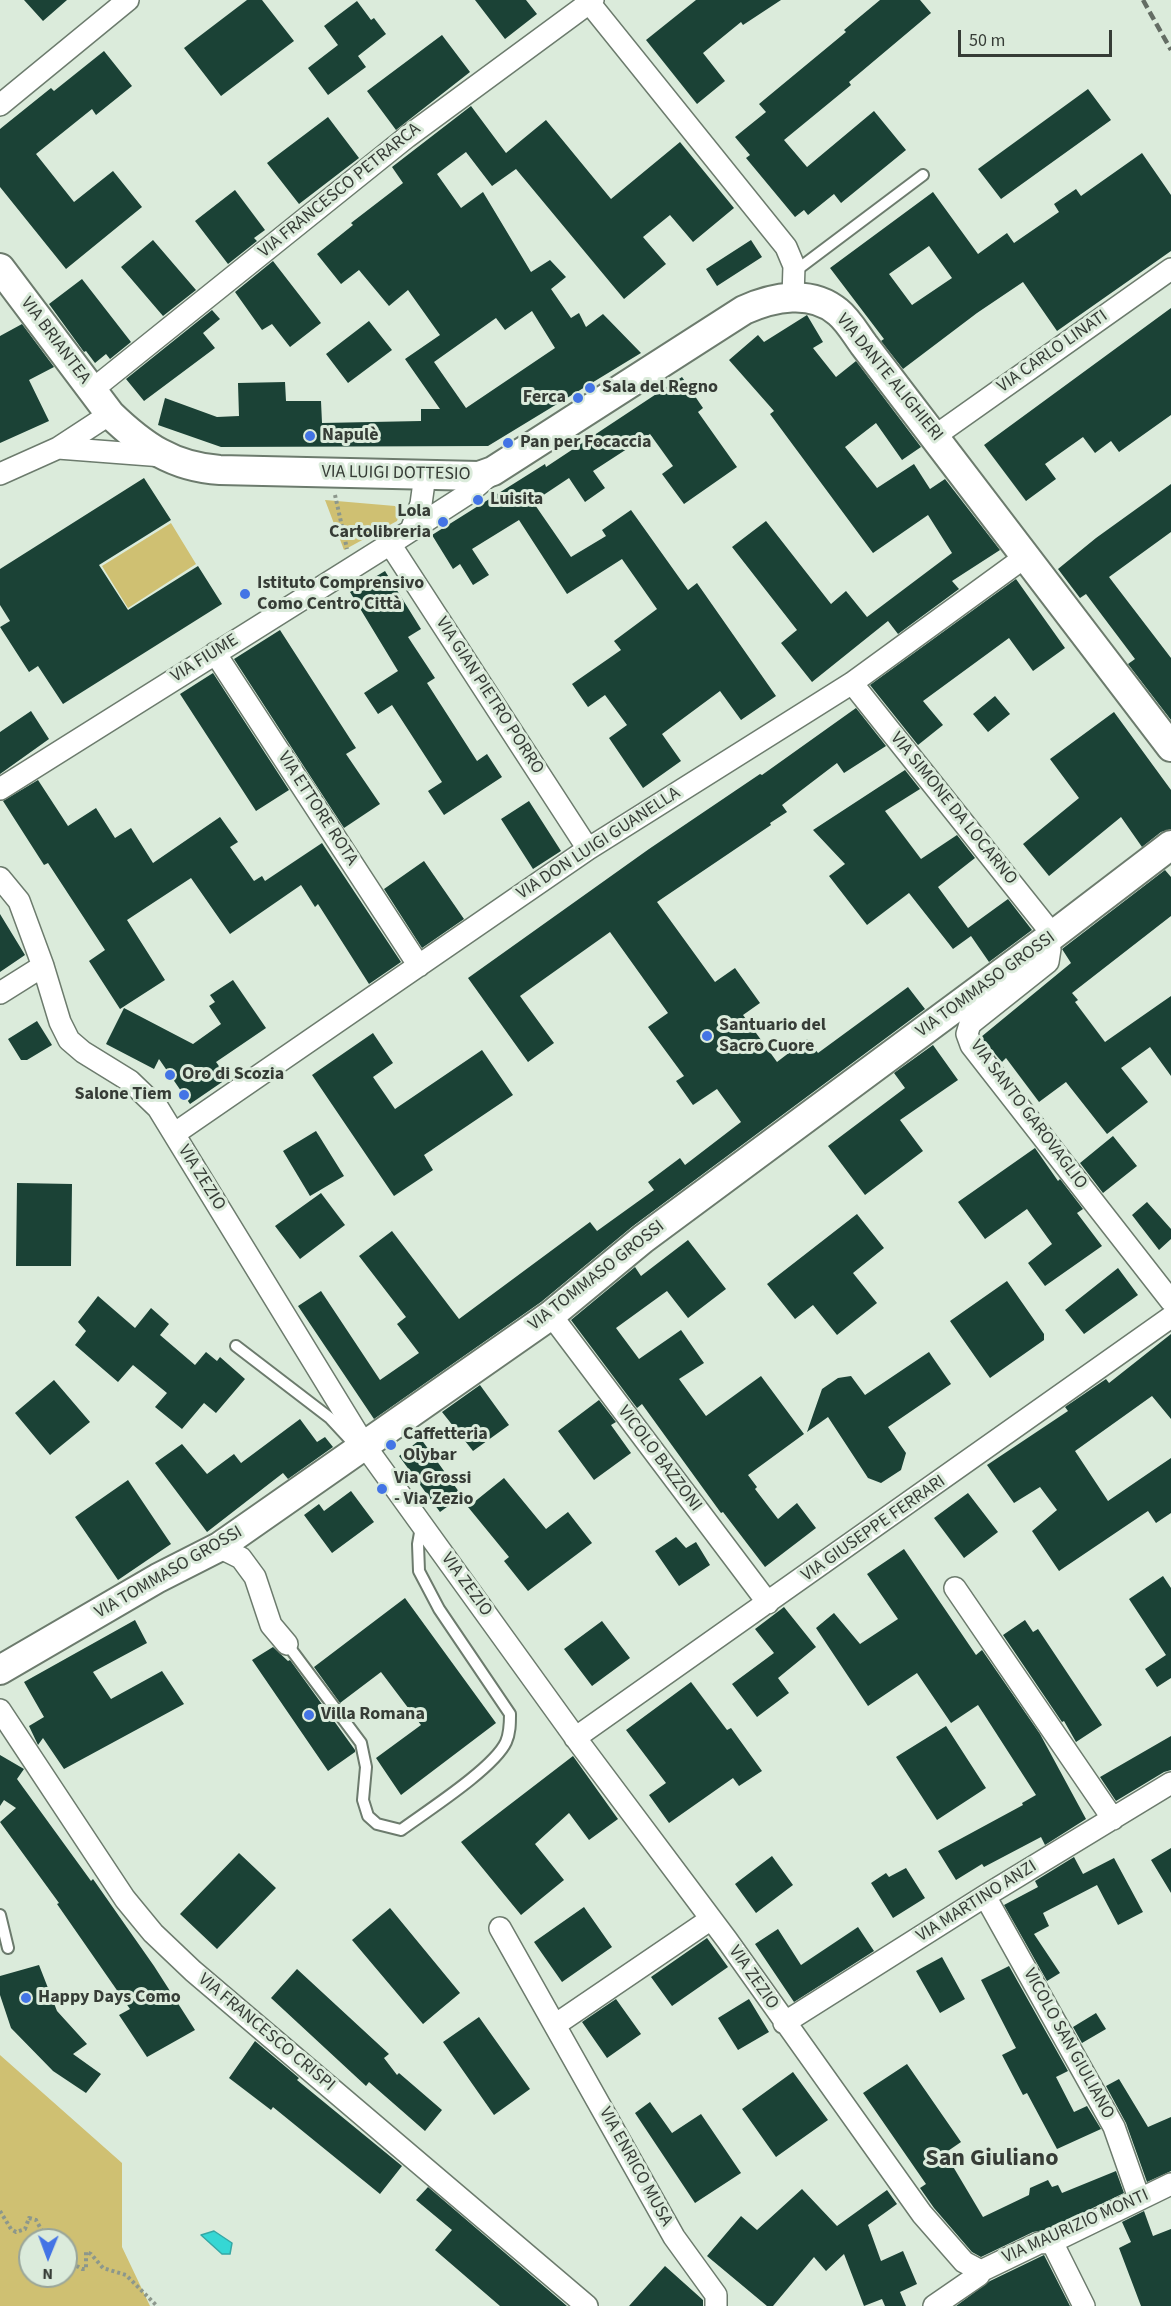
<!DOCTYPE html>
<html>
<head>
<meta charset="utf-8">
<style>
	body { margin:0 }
	#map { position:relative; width:1171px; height:2306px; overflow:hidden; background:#dbebdb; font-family:"Source Sans 3",sans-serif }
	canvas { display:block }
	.north { position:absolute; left:18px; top:2228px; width:60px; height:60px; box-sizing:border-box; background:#dbebdb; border:2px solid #99a599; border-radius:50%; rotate:181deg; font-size:16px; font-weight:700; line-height:24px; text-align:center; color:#363c36 }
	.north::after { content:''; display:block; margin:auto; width:21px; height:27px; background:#4374e5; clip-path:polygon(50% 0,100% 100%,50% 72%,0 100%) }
	.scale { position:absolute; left:958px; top:30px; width:154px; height:27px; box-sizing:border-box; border:3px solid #363c36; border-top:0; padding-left:8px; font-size:18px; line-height:21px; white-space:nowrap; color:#363c36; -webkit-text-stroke:4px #dbebdb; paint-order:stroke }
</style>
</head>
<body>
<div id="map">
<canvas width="1171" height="2306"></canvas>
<div class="north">N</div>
<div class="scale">50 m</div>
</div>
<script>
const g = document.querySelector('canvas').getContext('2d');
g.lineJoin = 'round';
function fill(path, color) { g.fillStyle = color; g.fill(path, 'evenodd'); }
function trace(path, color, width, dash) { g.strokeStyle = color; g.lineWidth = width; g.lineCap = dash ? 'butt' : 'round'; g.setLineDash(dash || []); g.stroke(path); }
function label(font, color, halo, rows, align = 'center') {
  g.font = font + ' "Source Sans 3",sans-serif'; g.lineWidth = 6; g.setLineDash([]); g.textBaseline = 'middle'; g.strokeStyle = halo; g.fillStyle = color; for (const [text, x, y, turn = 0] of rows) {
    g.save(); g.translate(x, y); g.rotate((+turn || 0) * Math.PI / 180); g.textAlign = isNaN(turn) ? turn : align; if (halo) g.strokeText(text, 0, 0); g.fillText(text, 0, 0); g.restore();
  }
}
fill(new Path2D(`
	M325,500l70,6 5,6 -3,9 -53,29z
	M171,523l25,41 -68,44 -26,-42z
	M0,2055l122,108v84l28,59h-150zM30,2240h36v36h-36z`), '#cfc072');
const water = new Path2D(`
	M214,2231l18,12 -2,11h-8l-21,-19z`);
fill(water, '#35d7d4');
trace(water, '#35a8a5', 1.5);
fill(new Path2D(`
	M24,0h43l-24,21z
	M247,0h15l32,41 -73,55 -37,-48z
	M475,0h51l11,14 -32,25z
	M696,0h85l-38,25 -2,-3 -38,31 22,28 -28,23 -51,-64z
	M880,0h40l11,13 -82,69 2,3 -67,55 23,27 67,-56 32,39 -65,53 -7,-9 -26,21 -4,-5 -9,7 -49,-59 4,-3 -15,-18 31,-25 -7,-8 87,-72 -2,-2z
	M357,1l14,19 3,-2 12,16 -28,22 8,11 -38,28 -20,-27 30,-23 -14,-19z
	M442,35l28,37 -74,58 -29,-39z
	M104,51l28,35 -36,29 -4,-6 -56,45 38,48 39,-31 29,36 -76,62 -66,-82v-58l51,-41 3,3z
	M1088,89l23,31 -110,79 -23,-30z
	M471,106l35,47 40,-33 65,79 69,-57 54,66 -41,34 -23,-27 -27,22 23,27 -42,35 -108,-130 -24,17 -26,-34 -29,22 24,34 22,-16 48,80 19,-12 16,17 -15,12 20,29 8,-5 7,14 17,-13 38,39 -153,93 -267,1 -63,-22 7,-27 52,19 22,-1 -1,-33 47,-1 1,19h35l1,22 99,-2v-12h19l-35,-50 35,-24 -32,-45 -19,16 -30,-36 -18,14 -24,-30 36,-29 -2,-2 52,-40 -11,-16zM532,311l23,37 -89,60 -32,-46 62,-44 9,12z
	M328,117l31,41 -60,46 -32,-41z
	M1142,153l29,42v56l-114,80 -34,-49 -46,31 -74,56 -22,-28 3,-2 -54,-71 103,-76 45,62 29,-21 7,10 45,-31 -5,-8 22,-15 5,7zM929,246l23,32 -40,27 -23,-31z
	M235,190l30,40 -11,8 3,3 -29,23 -33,-43z
	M153,240l43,50 -33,26 -42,-49z
	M751,240l11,17 -45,29 -11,-17z
	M273,261l48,62 -31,24 -18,-23 -10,6 -27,-38z
	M82,279l49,63 -21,17 -4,-5 -11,9 -9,-12 -2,1 -35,-48z
	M1171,308v107l-52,37 -8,-11 -16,12 -12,-16 -38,27 11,15 -30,22 -42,-56z
	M212,310l8,9 -17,14 12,15 -71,53 -18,-22z
	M807,315l16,27 -10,6 23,29 20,-16 65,86 -19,13 -26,-37 -31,24 32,41 37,-24 16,25 15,-10 55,71 -48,31 7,8 -61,45 -10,-13 -76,61 -31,-39 16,-13 -65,-83 34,-26 65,83 15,-13 21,26 85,-64 -24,-38 -55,38 -103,-139 4,-3 -45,-51 29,-25 6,7z
	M369,321l23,29 -44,33 -22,-29z
	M22,324l32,43 -25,13 20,41 -49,22v-107z
	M682,377l21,31 -5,4 39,55 -53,37 -22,-30 11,-8 -23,-32 -57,37 12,17 -20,14 -16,-24 -36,24 38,55 35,-21 -4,-6 29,-20 57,80 9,-7 79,113 -35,24 -21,-29 -58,43 19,27 -38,27 -34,-50 18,-13 -22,-30 -17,12 -16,-23 49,-34 -7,-9 43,-32 -35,-50 -55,35 -48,-74 -47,29 17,26 -16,10 -13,-21 -7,5 -21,-34 113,-71 1,3z
	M144,478l27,42 -72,45 29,45 70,-44 24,38 -159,100 -25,-38 -9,6 -29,-45 10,-6 -10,-16v-36z
	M1171,484v48l-62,45 62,81v62l-43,-56 7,-5 -49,-65 -6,4 -22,-29 38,-31z
	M385,571l36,58 -13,8 27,41 -8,5 50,78 10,-7 15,23 -58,38 -16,-24 14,-9 -50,-77 -14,9 -14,-21 34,-22 -48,-79z
	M1016,579l49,69 -32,23 -24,-33 -86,63 20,24 -25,20 -48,-60z
	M280,630l76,118 -10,6 34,50 -36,24 -110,-169z
	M213,673l76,117 -33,21 -76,-117z
	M995,696l15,18 -22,18 -15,-18z
	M856,708l30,38 -42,27 -7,-10 -55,42 5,7 -17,11 1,2 -114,77 58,80 20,-14 25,35 -17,12 34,47 30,-23 11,14 90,-66 17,22 -292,217 -92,76 -167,117 -76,-113 23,-15 59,89 39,-27 -22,-29 9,-7 -47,-61 33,-25 67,88 131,-97 7,9 57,-41 -6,-8 32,-24 5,7 56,-43 -24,-33 -24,16 -17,-24 8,-5 -36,-49 20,-14 -58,-81 -90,64 34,47 -26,19 -60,-84 181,-129 111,-75 2,1z
	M31,711l18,28 -49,35v-42z
	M1114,712l57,78v39l-10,3 -19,15 -21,-30 -72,59 -26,-32 56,-46 -29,-39z
	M905,770l15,19 -35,22 36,48 36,-24 18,23 -37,29 30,41 40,-29 24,31 -43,32 -18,-26 -18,13 -44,-56 -42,32 -38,-49 16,-12 -32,-34z
	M38,780l30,46 28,-18 19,30 16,-10 22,35 67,-46 18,25 -8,5 24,34 8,-5 3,5 57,-38 79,119 -32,22 -51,-80 -3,3 -14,-22 -71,49 -39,-56 -64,42 38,60 -45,29 -31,-48 16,-11 -57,-87 -4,2 -41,-64z
	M529,801l32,50 -28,18 -32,-50z
	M424,861l40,58 -42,29 -38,-59z
	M1165,870l6,7v39l-99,77 6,7 -3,2 30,40 66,-46v80l-21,-29 -29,21 27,34 -41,32 -41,-52 -27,20 -33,-44 -4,4 -21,-25 90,-74 -9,-14z
	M0,914l25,41 -25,17z
	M233,980l33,48 -50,34 12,16 -38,26 -31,-45 -5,10 -48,-25 18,-36 69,36 28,-20 -12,-18 6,-4 -5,-7z
	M37,1021l15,24 -25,15h-6l-13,-21z
	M373,1033l20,30 -20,14 22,32 87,-59 31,45 -89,60 9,15 -39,26 -82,-121z
	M933,1045l25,35 -58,40 23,31 -58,44 -37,-49 77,-58 -11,-15z
	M316,1131l28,45 -34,20 -27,-45z
	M1113,1136l24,30 -34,27 -23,-30z
	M1035,1148l23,33 2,-2 23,30 -6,4 25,33 -57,40 -17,-23 24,-19 -25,-35 -42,30 -27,-37z
	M17,1183l55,1 -1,82h-55z
	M321,1193l24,32 -45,34 -25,-33z
	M1147,1202l24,27v10l-12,11 -27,-35z
	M857,1214l27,34 -31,25 24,30 -40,32 -24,-30 -18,14 -28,-35z
	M688,1240l38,49 -38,29 -21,-27 -51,37 23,31 42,-29 23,33 -25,16 27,37 55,-40 43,58 -56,41 9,12 -2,2 23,30 19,-16 19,25 -51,39 -42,-55 -2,1 -79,-109 -5,4 -66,-88 64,-53 6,9z
	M1118,1268l20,27 -54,39 -19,-24z
	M1007,1281l37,53v6l-54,38 -40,-57z
	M98,1296l37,32 16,-20 18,16 -9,11 35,30 11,-13 11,9 3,-4 25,22 -29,34 -12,-10 -22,26 -27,-22 12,-14 -34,-28 -15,17 -43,-37 11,-14 -8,-9z
	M1171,1334v85l-19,-23 -77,55 33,50 63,-43v55l-15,10 -8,-12 -89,60 -27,-40 25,-21 -17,-23 -26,16 -27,-38 81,-54 -3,-4 41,-28 3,4z
	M929,1352l22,32 -63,43 18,26 -5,17 -20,13 -13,-5 -40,-61 -21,15 15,-43 16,-11 13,-2 14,19z
	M54,1380l36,42 -40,33 -35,-42z
	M480,1385l29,40 -36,26 -31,-39z
	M599,1400l17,22 -5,3 20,28 -37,27 -36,-49z
	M300,1419l17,23 8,-5 8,10 -45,32 -5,-6 -76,59 -52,-69 27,-19 25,30 27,-20 7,9z
	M421,1439l41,57 -22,16 -41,-56z
	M504,1478l42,51 22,-17 24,31 -64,48 -24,-30 5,-4 -41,-50z
	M128,1480l43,64 -53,36 -43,-63z
	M351,1491l23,31 -42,31 -28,-38 15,-11 5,7z
	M968,1493l30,39 -34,26 -30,-40z
	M676,1537l10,11 10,-6 14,23 -31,21 -24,-35z
	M904,1549l72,106 6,-5 58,84 46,85 -41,26 -4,-8 -57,30 -2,-3 -26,16 -18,-29 85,-46 -1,-2 14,-8 -58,-90 -27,18 -34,-50 -49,33 -52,-78 18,-15 26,31 38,-25 -31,-45z
	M1163,1576l8,12v90l-14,9 -12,-18 21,-14 -37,-56z
	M405,1598l91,125 -95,72 -25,-37 45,-33 -40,-53 -41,31 -26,-36z
	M784,1607l32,40 -38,31 11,15 -32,24 -25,-33 42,-31 -19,-24z
	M135,1620l12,23 -54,29 18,27 51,-28 22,33 -120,65 -21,-31 -5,7 -9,-19 15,-9 -20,-35z
	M1025,1620l8,12 5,-3 64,96 -26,17 -12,-21 -2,1 -59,-87z
	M602,1621l28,37 -38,28 -28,-37z
	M273,1647l15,14 2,-1 65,90v2l-27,19 -76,-111z
	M691,1682l36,48 4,-2 31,43 -23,15 -6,-8 -64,45 -20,-28 17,-12 -40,-53z
	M946,1726l40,62 -49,32 -41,-63z
	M1171,1736v34l-7,2 -48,29 -16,-24z
	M0,1755l24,14 -7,10 74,102 2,-2 61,87 41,64 -48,27 -28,-42 11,-6 -73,-105 2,-1 -59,-81 16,-14 -12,-8 -4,6z
	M573,1756l45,63 -29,21 -20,-27 -34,31 29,36 -43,35 -60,-73z
	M1171,1848v45l-20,-33z
	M239,1853l37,35 -59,61 -37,-35z
	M772,1856l21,29 -37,28 -21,-29z
	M1074,1857l9,17 31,-16 29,54 -25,13 -21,-40 -54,28 6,13 -15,8 26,39 -13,8 -43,-76 34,-18 -3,-6z
	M906,1868l19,30 -32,20 -22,-35 15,-10 3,4z
	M584,1907l28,40 -50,35 -28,-40z
	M390,1908l70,85 -37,31 -71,-84z
	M858,1927l16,24 -80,51 -39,-58 23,-15 23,36z
	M707,1938l21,29 -56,39 -21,-29z
	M942,1957l23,42 -25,14 -24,-42z
	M39,1965l18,46 30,33 -14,10 28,20 -15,19 -33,-22 -42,-43 -11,-33v-19z
	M1009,1966l59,105 -12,6 18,35 13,-6 14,23 -44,20 -30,-56 -4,2 -21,-40 14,-7 -35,-68z
	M297,1969l92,85 -5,4 13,17 2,-2 43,37 -17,21 -56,-49 -3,4 -95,-88z
	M616,1999l25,35 -34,24 -25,-36z
	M749,1999l20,33 -31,18 -20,-32z
	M1096,2013l10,16 -24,14 -9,-16z
	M479,2017l51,72 -36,26 -51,-73z
	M255,2041l44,37 -2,2 105,86 -22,28 -107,-87 -2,3 -42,-32z
	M907,2064l54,78 -16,11 38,64 46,-22 1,-7 18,-8 4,7 6,-2 4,8 54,-22 8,22 -75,36 -16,3 -52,25 -9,-5 -38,-44 -14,-20 6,-4 -63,-91z
	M793,2072l35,48 -52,37 -34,-48z
	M1119,2079l29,48 23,-10v54l-24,11 -21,-59 -20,-37z
	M650,2102l22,31 29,-19 40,59 -46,30 -60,-90z
	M428,2187l139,119h-67l-65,-56 17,-20 -36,-30z
	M802,2189l35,37 50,-36 10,14 -29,21 13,36 22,-10 14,33 -17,8 6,14h-21l-3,-7 -18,7 -20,-52 -18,17 -12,-14 -41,49h-6l-60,-50 34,-40 16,14z
	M1144,2211l9,25 18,-7v77h-30l-22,-58 12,-6 -9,-20z
	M1044,2255l26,51h-114l34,-25z
	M665,2266l38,34v6h-74z`), '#1b4236');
const lane = new Path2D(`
	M794,272l129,-97
	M236,1346l94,72 25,27
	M287,1644l74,99 5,24 -3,33 5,16 9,8 24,6c26,-19 93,-62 105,-88 4,-9 4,-18 4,-28l-71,-105 -20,-38 -1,-27 3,-17
	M0,1915l8,33`);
const street = new Path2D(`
	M587,0l199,247 8,19 -1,31
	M0,105l128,-105
	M92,390l315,-253 186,-137
	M935,436l236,-167
	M58,448l52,-34
	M0,474l58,-26 105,8
	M411,530l10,-26 4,-29
	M390,544l198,305
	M215,653l204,313
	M852,683l201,252
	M0,789l390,-245 79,-51 24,-21
	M0,878l19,23 24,65 17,56 9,18 14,12 47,29 28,27 207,338 215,298 147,196 195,274 42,48 17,9
	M1045,941l5,8 -2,13 -78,62 -3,10 4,11 200,256
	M0,993l43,-27
	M174,1134l414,-285 264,-166 173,-126
	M551,1315l217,288
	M219,1547l22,11 14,19 16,48 16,19
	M955,1588l158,231
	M0,1710l125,189 28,34 40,38 394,335
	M575,1738l596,-421
	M985,1896l129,231 25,71
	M500,1928l174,309 42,58v11
	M784,2023l201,-127 186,-113
	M555,2025l156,-106
	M1052,2242l32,64
	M934,2306l45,-31 2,-4 58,-28 13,-1 119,-58`);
const secondary = new Path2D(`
	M0,268l110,146c33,32 63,53 110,56l259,6 14,-5 251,-161c29,-13 67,-21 94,2 10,8 18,22 26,33l307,402
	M0,1670l158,-92 61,-31 332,-232 92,-76 410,-304 118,-90`);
trace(lane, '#6c7b6d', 14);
trace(street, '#6c7b6d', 24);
trace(secondary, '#6c7b6d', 32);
trace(new Path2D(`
	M335,495l12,54
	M0,2211l11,18 5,3 9,-3 4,-11 7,2 11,20
	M66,2260l16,9h4v-17l5,2 12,14 23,7 31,31`), '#8c978c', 4, [3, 3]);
trace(lane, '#fff', 10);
trace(street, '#fff', 21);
trace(secondary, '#fff', 28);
trace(new Path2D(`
	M1143,0l28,50`), '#646d64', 4.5, [9, 4.5]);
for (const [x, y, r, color] of [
	[590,388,6,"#4374e5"],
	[578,398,6,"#4374e5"],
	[310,436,6,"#4374e5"],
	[508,443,6,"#4374e5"],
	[478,500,6,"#4374e5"],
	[443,522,6,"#4374e5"],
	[245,594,6,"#4374e5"],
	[707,1036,6,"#4374e5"],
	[170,1075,6,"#4374e5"],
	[184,1095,6,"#4374e5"],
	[391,1445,6,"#4374e5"],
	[382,1489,6,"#4374e5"],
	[309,1715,6,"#4374e5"],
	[26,1998,6,"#4374e5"]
]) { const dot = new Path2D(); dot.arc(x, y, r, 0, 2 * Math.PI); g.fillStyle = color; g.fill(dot); trace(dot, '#dbebdb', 2); }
label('18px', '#363c36', '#dbebdb', [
	["VIA FRANCESCO PETRARCA",340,191,-39],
	["VIA BRIANTEA",55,341,53],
	["VIA CARLO LINATI",1053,352,-35],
	["VIA DANTE ALIGHIERI",889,378,51],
	["VIA LUIGI DOTTESIO",396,474,1],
	["VIA FIUME",205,659,-32],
	["VIA GIAN PIETRO PORRO",489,696,57],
	["VIA ETTORE ROTA",317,809,57],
	["VIA SIMONE DA LOCARNO",953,809,51],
	["VIA DON LUIGI GUANELLA",599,844,-33],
	["VIA TOMMASO GROSSI",986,985,-36],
	["VIA SANTO GAROVAGLIO",1028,1115,53],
	["VIA ZEZIO",201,1178,58],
	["VIA TOMMASO GROSSI",597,1276,-38],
	["VICOLO BAZZONI",659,1459,53],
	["VIA GIUSEPPE FERRARI",874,1529,-35],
	["VIA TOMMASO GROSSI",169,1573,-30],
	["VIA ZEZIO",466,1585,54],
	["VIA MARTINO ANZI",977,1902,-32],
	["VIA ZEZIO",753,1978,55],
	["VIA FRANCESCO CRISPI",266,2033,40],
	["VICOLO SAN GIULIANO",1068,2044,61],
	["VIA ENRICO MUSA",635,2167,61],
	["VIA MAURIZIO MONTI",1076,2227,-24]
]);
label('bold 18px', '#363c36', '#dbebdb', [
	["Sala del Regno",602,388],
	["Ferca",566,398,"right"],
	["Napulè",322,436],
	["Pan per Focaccia",520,443],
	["Luisita",490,500],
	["Lola",431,512,"right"],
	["Cartolibreria",431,533,"right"],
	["Istituto Comprensivo",257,584],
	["Como Centro Città",257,605],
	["Santuario del",719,1026],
	["Sacro Cuore",719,1047],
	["Oro di Scozia",182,1075],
	["Salone Tiem",172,1095,"right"],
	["Caffetteria",403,1435],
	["Olybar",403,1456],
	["Via Grossi",394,1479],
	["- Via Zezio",394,1500],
	["Villa Romana",321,1715],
	["Happy Days Como",38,1998]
], 'left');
label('bold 24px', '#363c36', '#dbebdb', [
	["San Giuliano",992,2160]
]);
</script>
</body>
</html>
